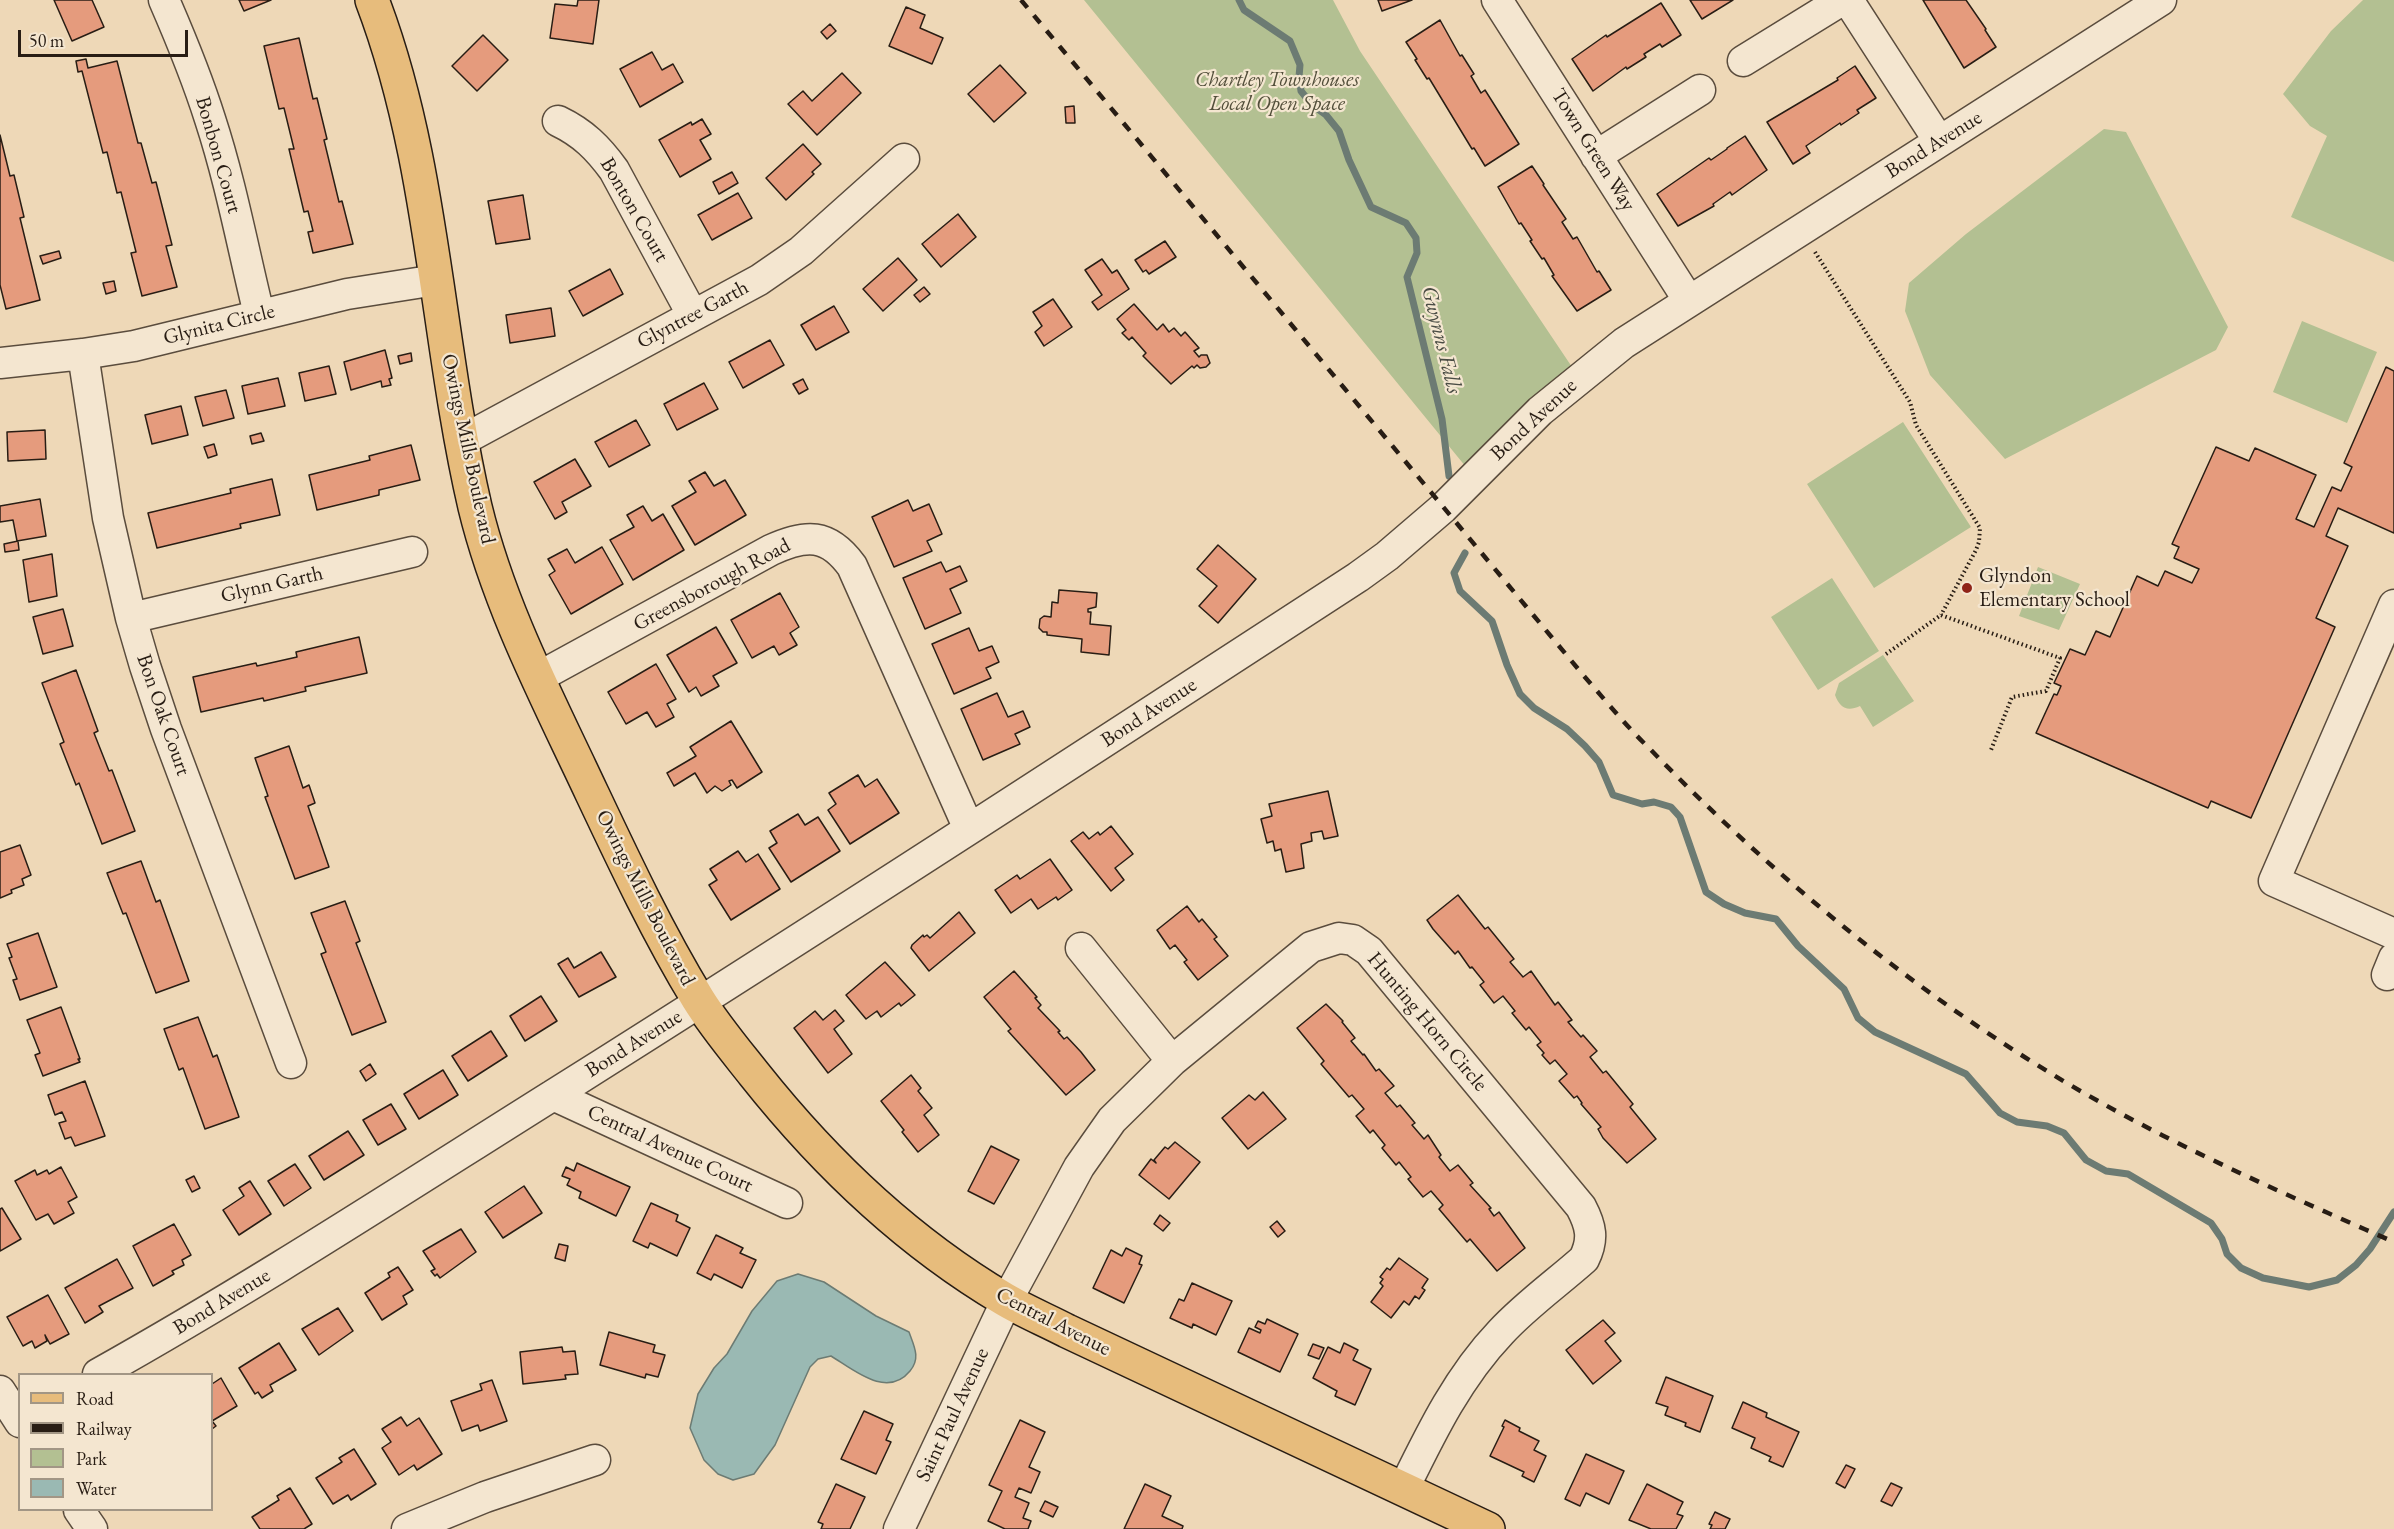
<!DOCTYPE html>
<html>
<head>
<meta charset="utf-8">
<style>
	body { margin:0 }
	#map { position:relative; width:2394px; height:1529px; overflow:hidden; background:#eed8b7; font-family:"EB Garamond",serif }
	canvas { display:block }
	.legend { position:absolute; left:18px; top:1373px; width:195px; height:138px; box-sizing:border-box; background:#f4e6d0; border:2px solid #a29685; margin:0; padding:8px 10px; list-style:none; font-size:18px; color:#281d14 }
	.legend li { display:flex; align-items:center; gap:12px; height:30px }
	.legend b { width:30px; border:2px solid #a29685 }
	.scale { position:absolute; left:18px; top:30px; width:170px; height:27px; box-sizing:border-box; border:3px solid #281d14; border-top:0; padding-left:8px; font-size:18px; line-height:21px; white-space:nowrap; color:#281d14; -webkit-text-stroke:4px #f4e6d0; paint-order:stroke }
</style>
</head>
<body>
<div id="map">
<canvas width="2394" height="1529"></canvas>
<ul class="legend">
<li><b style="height:8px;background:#e7bc7c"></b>Road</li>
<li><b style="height:8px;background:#281d14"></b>Railway</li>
<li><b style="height:16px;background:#b3c092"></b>Park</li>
<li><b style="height:16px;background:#9ab9b3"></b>Water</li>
</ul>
<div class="scale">50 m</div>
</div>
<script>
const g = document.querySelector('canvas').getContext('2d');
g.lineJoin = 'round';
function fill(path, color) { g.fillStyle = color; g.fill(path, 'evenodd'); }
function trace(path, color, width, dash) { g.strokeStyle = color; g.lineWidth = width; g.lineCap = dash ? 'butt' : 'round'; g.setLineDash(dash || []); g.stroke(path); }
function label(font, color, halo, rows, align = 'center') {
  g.font = font + ' "EB Garamond",serif'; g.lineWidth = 4.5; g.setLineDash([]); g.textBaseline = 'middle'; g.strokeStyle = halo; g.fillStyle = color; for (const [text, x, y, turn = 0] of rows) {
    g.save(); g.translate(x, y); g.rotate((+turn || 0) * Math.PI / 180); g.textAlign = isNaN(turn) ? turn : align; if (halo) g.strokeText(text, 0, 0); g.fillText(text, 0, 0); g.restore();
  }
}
fill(new Path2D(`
	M1084,0h249l27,51 212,316 -106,100z
	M2363,0h31v262l-103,-45 36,-81 -17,-10 -27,-32 48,-63z
	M2104,129l22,3 102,195 -12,23 -211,109 -75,-84 -25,-64 4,-28 57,-49z
	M2302,321l75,31 -30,71 -74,-31z
	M1903,422l68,105 -97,61 -67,-104z
	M2038,567l42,17 -21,46 -40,-14z
	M1832,578l47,73 -61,39 -47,-73z
	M1883,655l31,46 -41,26 -13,-21c-13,6 -20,2 -25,-11l4,-12z`), '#b3c092');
const water = new Path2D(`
	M798,1274l26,8 52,34 33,16c5,14 12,26 1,39 -23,28 -56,-1 -79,-15l-13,3 -8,8 -35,78 -21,29 -21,6 -15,-6 -14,-14 -14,-32 8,-34 16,-26 13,-14 25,-43 25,-30z`);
fill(water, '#9ab9b3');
trace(water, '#6c7b73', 1.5);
trace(new Path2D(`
	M1239,0l5,10 46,31 10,24 -1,12 2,14 11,14 14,10 13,16 10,29 22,47 35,16 10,15 1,15 -10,24 35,142 7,57
	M1465,553l-11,20 6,18 32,30 15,44 13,29 14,14 33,21 18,17 14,16 14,33 29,9 12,-2 17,5 9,10 26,75 18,12 21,9 31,6 22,27 46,43 14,29 17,14 91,42 34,39 17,9 30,4 17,7 22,27 20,11 22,3 83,49 11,16 5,15 14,14 22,10 46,9 28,-7 19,-15 14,-16 24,-37`), '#6c7b73', 7);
const building = new Path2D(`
	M54,0h38l12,27 -32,14z
	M239,0h32l-27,11z
	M578,0h21l-6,44 -43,-6 5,-34 22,2z
	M1378,0h34l-30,11z
	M1690,0h43l-31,19z
	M1923,0h43l20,29 -1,1 11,17 -32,21z
	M1661,3l20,32 -19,12 -2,-3 -16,10 2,3 -19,12 -1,-2 -33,24 -21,-32 34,-24 1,2z
	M906,7l19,8 -5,13 23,10 -11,26 -43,-18z
	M1440,20l20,36 2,-1 12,19 -3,2 10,17 4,-3 34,54 -34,22 -11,-18 -2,1 -43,-71 -2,1 -12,-19 2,-1 -11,-17z
	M830,24l6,7 -9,8 -6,-7z
	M483,35l25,25 -31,31 -25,-25z
	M299,38l14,61 4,-1 10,41 -3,1 15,62 3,-1 11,43 -40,9 -5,-21 5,-1 -5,-20 -4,1 -15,-63h5l-10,-41 -5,1 -15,-63z
	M652,52l10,18 11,-6 10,18 -43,25 -20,-38z
	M86,59l2,9 29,-7 21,82h3l11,40 4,-1 16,63 -6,1 11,41 -35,9 -11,-43 5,-1 -15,-60 -4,1 -10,-41 -4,1 -21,-82 -4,1 -2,-11z
	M1000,65l26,28 -32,29 -26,-28z
	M1855,66l21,32 -19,12 2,3 -18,12 -1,-2 -34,23 4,7 -17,11 -26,-42 71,-42 -1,-2z
	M842,73l19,20 -44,42 -29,-31 15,-13 9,10z
	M1074,106l1,17h-9l-1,-16z
	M702,119l9,15 -11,6 11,19 -31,18 -21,-37 32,-18 1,3z
	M0,135l10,41 4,-1 10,42 -4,1 20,82 -34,9 -6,-24z
	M1745,136l22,34 -35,25 -2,-3 -17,12 1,2 -36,20 -21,-32 52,-36 2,2 16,-11v-1z
	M803,144l18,20 -9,8 2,2 -28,26 -20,-22z
	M1532,166l12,18 -1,1 23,34 -4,3 11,17 4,-2 20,35 2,-1 12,19 -34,21 -25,-35 2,-1 -10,-17 -2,1 -12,-18 2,-1 -11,-17 -2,1 -21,-37z
	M732,172l6,11 -19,11 -6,-12z
	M738,193l14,25 -40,22 -14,-25z
	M523,195l7,44 -34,5 -8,-43z
	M958,214l18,23 -35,30 -19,-23z
	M1165,241l11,16 -27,17 -3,-4 -3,2 -8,-12z
	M59,251l2,7 -18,6 -3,-8z
	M898,258l19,22 -34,31 -20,-22z
	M1102,259l10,14 5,-3 12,19 -31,21 -6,-8 10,-7 -17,-25z
	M610,269l13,25 -40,22 -14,-25z
	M114,281l2,10 -10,3 -3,-11z
	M924,287l6,7 -10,8 -6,-7z
	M1053,299l19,28 -28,19 -9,-14 7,-6 -9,-14z
	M1134,304l23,26 6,-6 6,8 5,-4 7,8 4,-4 14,16 -5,3 5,6 2,-2h6l3,8 -4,4 -6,1 -3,-3 -3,3 -2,-2 -21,18 -28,-28 3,-3 -14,-16 -3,3 -7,-7 4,-3 -9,-11z
	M834,306l15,26 -33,18 -15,-25z
	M551,308l4,28 -45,7 -4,-28z
	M770,340l14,25 -41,23 -14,-26z
	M385,350l7,28 -3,1 2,6 -9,2 -1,-6 -30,9 -7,-28z
	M411,353l1,8 -12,3 -2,-8z
	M329,366l7,28 -31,7 -6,-28z
	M2386,367l8,4v162l-56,-25 -12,28 22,10 -32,72 19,9 -84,191 -40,-17 -3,7 -172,-75 18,-39 3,1 4,-9 -7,-3 16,-34 15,6 11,-24 14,6 27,-61 21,10 7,-15 27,12 7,-14 -25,-11 5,-11 -7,-3 44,-97 33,14 6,-13 61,27 -20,44 18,8 18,-40 9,4 11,-24 -8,-4z
	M278,378l7,28 -37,8 -6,-28z
	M803,379l5,10 -9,5 -6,-10z
	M704,383l14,26 -41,21 -13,-26z
	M226,390l8,28 -31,8 -8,-29z
	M181,406l7,29 -36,9 -7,-29z
	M636,420l14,25 -41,22 -14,-25z
	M45,430l1,29 -38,2 -1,-29z
	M261,433l3,8 -12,3 -2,-8z
	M214,444l3,11 -9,3 -4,-11z
	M411,445l9,35 -41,10v5l-62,15 -8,-35 61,-15 -1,-4z
	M575,459l16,27 -29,16 5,10 -12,7 -21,-37z
	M705,472l9,14 11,-6 21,35 -51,30 -23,-39 24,-14 -7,-11z
	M272,479l8,36 -40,9 1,4 -84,20 -9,-35 83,-20 -1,-4z
	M40,499l6,37 -29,5 -4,-21 -13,2v-16z
	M908,500l5,11 16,-7 13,30 -15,7 5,10 -38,16 -22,-50z
	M643,506l9,15 11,-7 21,36 -51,30 -23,-40 24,-13 -7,-12z
	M18,541l1,9 -14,2 -1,-8z
	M1218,545l38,34 -38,44 -19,-17 18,-20 -20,-17z
	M602,547l21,37 -52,30 -22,-39 6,-4 -7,-12 19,-10 8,14z
	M52,554l5,42 -28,6 -6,-42z
	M941,562l5,10 14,-6 7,15 -17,8 11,24 -36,16 -22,-51z
	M1059,590l38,3 -1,14 -8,2v3h3l-1,12 21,2 -2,29 -28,-3 1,-13 -35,-4v-3h-4l-4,-4 1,-9 4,-3 7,1 1,-15 6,1z
	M780,593l19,34 -9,6 7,12 -18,10 -5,-9 -22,12 -21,-38z
	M63,609l10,37 -30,8 -10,-37z
	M716,627l21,36 -24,13 6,10 -18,10 -5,-9 -7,5 -22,-37z
	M969,628l10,23 13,-5 7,16 -13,6 5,10 -37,16 -22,-50z
	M359,637l8,36 -62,14 1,4 -42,10 -1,-3 -62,14 -8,-35 63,-14 1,3 40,-9 -1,-5z
	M656,664l20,35 -9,5 7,13 -18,10 -9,-15 -21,12 -18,-32z
	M76,670l22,61 -4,2 15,38 3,-1 23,61 -33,13 -23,-61 -3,2 -16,-41 4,-2 -22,-59z
	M997,693l11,24 15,-6 7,16 -15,7 5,10 -37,16 -22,-51z
	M731,721l31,51 -25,16 -5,-8 -3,1 2,4 -9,6 -7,-5 -8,7 -12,-20 -21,13 -7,-13 29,-17 -6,-9z
	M289,746l14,42 6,-3 6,18 -7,3 21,61 -34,12 -30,-82 3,-1 -13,-38z
	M858,775l7,12 12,-8 22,34 -49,31 -22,-34 8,-6 -7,-11z
	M1328,791l10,45 -14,3 -2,-8 -11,2 1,8 -11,3 3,24 -18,4 -5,-23 -6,2 -2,-10 -6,2 -6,-24 11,-3 -3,-12z
	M798,814l7,11 13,-8 22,34 -49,31 -22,-34 8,-5 -7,-12z
	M1111,826l22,28 -18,14 9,12 -13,11 -40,-50 12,-9 6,7 9,-7 2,3z
	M20,845l11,30 -9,4 2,6 -13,5 1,3 -12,5v-46z
	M738,851l8,11 12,-8 22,35 -49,31 -22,-35 8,-5 -7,-11z
	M1050,859l22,31 -14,10 -2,-3 -18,12 -7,-10 -20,14 -16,-23 22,-15 3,4z
	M141,861l15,41 4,-2 29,81 -33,12 -30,-80 -3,1 -16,-41z
	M1458,895l27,34 3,-2 26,32 -4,3 13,15 8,-6 24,34 3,-3 14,18 -4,2 13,15 2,-2 14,16 -7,6 13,16 3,-2 27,33 -3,3 26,32 -29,24 -24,-25 -5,-9 3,-2 -20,-23 1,-1 -5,-7 -3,2 -15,-17 8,-7 -12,-14 -5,4 -8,-9 2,-2 -7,-8 4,-3 -12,-15 -3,3 -14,-17 3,-2 -12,-15 -9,7 -14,-18 4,-3 -12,-15 -2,1 -12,-17 -3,3 -22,-25 -6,-9z
	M345,901l15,40 -4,2 30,79 -34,13 -31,-81 5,-2 -15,-39z
	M1187,906l12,16 3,-3 15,18 -3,2 14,17 -30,24 -14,-18 3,-2 -12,-15 -5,4 -13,-19z
	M959,912l16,21 -46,38 -18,-23 1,-3 11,-10 1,2 3,-2 3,3z
	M38,933l19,54 -37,13 -7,-20 4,-1 -8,-21 3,-1 -5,-13z
	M601,952l15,25 -37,20 -21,-33 10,-6 6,10z
	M885,962l30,33 -14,11 -2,-3 -18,14 -4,-6 -11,8 -20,-24z
	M1014,971l23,26 -2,1 6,7 -3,3 22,23 -2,1 6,7 3,-2 14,15 14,18 -29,25 -58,-64 3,-2 -27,-32z
	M541,996l16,25 -32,20 -15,-25z
	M1326,1004l17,17 -1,1 13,16 -4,3 12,14 1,-1 12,17 3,-2 15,17 -9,7 12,14 3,-2 15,18 -3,2 12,14 4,-4 13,20 -2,2 11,14 8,-6 15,18 -3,2 21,23 -2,1 5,7 5,-4 26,36 -28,23 -27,-32 -3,3 -28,-33 4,-4 -12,-14 -8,6 -15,-18 3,-2 -12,-15 -3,3 -14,-17 3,-3 -12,-15 -3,3 -14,-17 8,-7 -12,-14 -3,2 -28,-33 3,-3 -27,-33z
	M61,1007l19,52h-2l2,3 -37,14 -8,-21 5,-2 -13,-33z
	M835,1010l9,11 -10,8 18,25 -24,19 -34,-45 21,-17 8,9z
	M198,1017l15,40 4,-2 22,62 -34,12 -22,-61 -4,2 -15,-41z
	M491,1031l16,25 -39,25 -16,-25z
	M370,1064l6,10 -10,7 -6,-10z
	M443,1070l15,25 -39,24 -15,-25z
	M911,1075l10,13 -3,3 14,17 -8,7 15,20 -21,17 -16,-20 2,-2 -23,-29z
	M85,1081l20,55 -30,10 -4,-9 -6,2 -6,-16 7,-2 -4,-9 -7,3 -7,-20z
	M1263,1092l23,27 -38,30 -26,-31 27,-23 6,5z
	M391,1104l15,25 -28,16 -15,-25z
	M348,1131l16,24 -40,25 -15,-24z
	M1175,1142l25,20 -31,37 -30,-24 12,-16 5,4 -2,-3 11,-13 3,2z
	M991,1146l28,14 -25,44 -26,-13z
	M577,1163l53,24 -14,29 -37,-18 2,-6 -14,-7 3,-6 -8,-3 4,-9 8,4z
	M295,1164l16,24 -27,18 -16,-25z
	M61,1167l16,30 -9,5 6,11 -20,11 -6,-10 -12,6 -21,-39 20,-11 2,5 10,-5 2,4z
	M194,1176l6,12 -8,4 -6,-12z
	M250,1181l21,33 -32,21 -16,-25 21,-14 -5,-8z
	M524,1186l18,27 -39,25 -18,-26z
	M651,1203l27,12 -2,6 14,7 -13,28 -27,-13 -2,5 -15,-7z
	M2,1208l19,31 -21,12v-42z
	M1160,1215l10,8 -7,8 -9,-7z
	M1277,1221l8,10 -7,6 -8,-10z
	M174,1224l17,31 -9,5 2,5 -12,6 2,3 -21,12 -20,-40z
	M461,1229l15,23 -36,26 -3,-4 -2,2 -4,-5 4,-2 -12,-18z
	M716,1235l27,13 -3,5 16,7 -14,28 -28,-14 -3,6 -14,-7z
	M559,1244l9,2 -3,15 -10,-3z
	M1126,1248l16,8 -3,8 3,1 -18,38 -31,-15 18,-38 11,6z
	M1399,1258l29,21 -6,9 3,2 -6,9 -4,-3 -6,9 -5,-4 -13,17 -20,-16 12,-16 -3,-3 3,-4 -3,-2 7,-9 3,2z
	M117,1259l16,29 -34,18 4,6 -18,11 -20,-35z
	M398,1267l15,23 -10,6 4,8 -25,16 -17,-27 25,-16 -2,-4z
	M1192,1283l40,18 -16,34 -23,-11 -1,4 -22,-10 9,-19 5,2z
	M48,1295l21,39 -19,10 -5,-9 2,6 -12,7 -3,-7 -9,5 -16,-29z
	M338,1308l15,23 -34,24 -17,-26z
	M1267,1319l31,15 -18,38 -42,-20 11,-24 11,5 1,-3 -6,-3 3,-6 7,3z
	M1603,1320l12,13 -10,8 16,20 -28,23 -27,-34z
	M609,1332l46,13 -2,7 12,3 -7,22 -12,-3 -1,4 -45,-13z
	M279,1343l17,27 -26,15 3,6 -11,7 -4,-6 -3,2 -16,-26z
	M1344,1343l14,7 -5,10 18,9 -16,36 -20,-9 2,-5 -24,-13 15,-31 12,6z
	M1313,1344l11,4 -5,11 -11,-4z
	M562,1347l1,5 12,-1 3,23 -13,1 1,4 -43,5 -3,-32z
	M1666,1377l47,19 -13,36 -15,-6 1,-3 -21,-8 3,-8 -12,-4z
	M221,1378l16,28 -25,15 4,5 -4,3v-45z
	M492,1380l15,41 -27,10 -2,-6 -16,6 -11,-30 31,-11 -2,-6z
	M1743,1402l24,11 -1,4 33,15 -16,35 -14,-6 2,-4 -20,-9 4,-10 -23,-10z
	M864,1411l29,13 -7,16 5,2 -15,32 -35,-15z
	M401,1417l6,9 12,-8 23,36 -25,16 -3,-5 -15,10 -17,-27 9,-6 -9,-13z
	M1020,1420l25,12 -16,35 11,5 -9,21 -12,-5 -4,9 14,6 -6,15 8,3 -3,8h-23l-17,-8 14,-30 -13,-6z
	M1505,1420l15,8 -1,3 20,10 -5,9 12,6 -12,26 -12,-6 2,-4 -34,-16 14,-29 -2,-1z
	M354,1449l22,35 -25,16 -3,-5 -15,9 -17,-26 26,-16 -3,-4z
	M1586,1454l38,17 -15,33 -23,-11 -6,13 -15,-7z
	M1846,1465l9,4 -10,19 -9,-5z
	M1891,1483l11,5 -10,18 -11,-5z
	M836,1484l29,13 -15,32h-29l2,-5 -5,-2z
	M1145,1484l26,12 -9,20 21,10 -1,3h-58z
	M1647,1484l36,18 -6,12 6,2 -7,13h-25l-22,-9z
	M290,1488l22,36 -8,5h-44l-8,-12 27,-17 -2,-4z
	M1045,1501l13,6 -5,10 -13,-6z
	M1715,1512l15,7 -5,10h-15l2,-4 -3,-1z`);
fill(building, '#e59b7d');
trace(building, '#281d14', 1.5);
const minor = new Path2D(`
	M164,0c17,39 33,78 46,119 21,64 33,130 49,195
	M1497,0l192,301
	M1848,0l91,141
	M1743,61l99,-61
	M558,121c25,12 40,27 56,49l78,144
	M1596,156l104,-66
	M83,354l25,164 23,100 14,48 21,63 125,334
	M0,363l83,-9 51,-8 213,-52 89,-14
	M461,441l298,-161 42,-29 103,-92
	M2394,605l-120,276 120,53
	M131,618l281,-66
	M537,678l234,-128c35,-16 57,-17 81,16l117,263
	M1081,948l91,113
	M2387,975l7,-17
	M553,1095l234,108
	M98,1374c157,-88 307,-186 460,-282 268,-169 534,-342 800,-515l29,-21 56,-48 97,-97 84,-68 537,-343
	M0,1391l20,31
	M79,1510l13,19
	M407,1529l78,-32 110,-37
	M899,1529l108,-229 72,-133 33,-47 60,-59 139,-114 28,-9 14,2 16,11 212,256c10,19 13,32 3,52 -27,24 -58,46 -83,73 -43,45 -70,101 -97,156`);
const major = new Path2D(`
	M372,0c62,162 64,339 103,507 22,91 65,177 105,261 37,78 73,157 118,231 16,26 37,51 56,75 69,87 154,168 250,225 20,12 42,21 63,32l421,198`);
trace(minor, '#5a4c3d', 33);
trace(major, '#281d14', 36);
trace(new Path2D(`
	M1815,252l95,150 6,23 64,103 -1,14 -3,8 -35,65
	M1886,654l55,-39 119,43 -14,33 -34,6 -21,53`), '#281d14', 4, [1.5, 3]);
trace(minor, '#f4e6d0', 30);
trace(major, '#e7bc7c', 33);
trace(new Path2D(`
	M1021,0l563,676c22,25 43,51 67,74 123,127 262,241 414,332 105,62 217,111 329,160`), '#281d14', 4.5, [10, 10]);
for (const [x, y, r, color] of [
	[1967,588,6,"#8f2418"]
]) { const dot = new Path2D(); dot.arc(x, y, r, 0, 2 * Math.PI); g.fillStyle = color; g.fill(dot); trace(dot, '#f4e6d0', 2); }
label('italic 21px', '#524e3a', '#f4e6d0', [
	["Chartley Townhouses",1277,80],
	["Local Open Space",1277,104]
]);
label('21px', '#281d14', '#f4e6d0', [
	["Bond Avenue",1934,145,-32],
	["Town Green Way",1593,150,58],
	["Bonbon Court",218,155,74],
	["Bonton Court",634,210,60],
	["Glyntree Garth",693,315,-28],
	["Glynita Circle",219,325,-14],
	["Bond Avenue",1534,420,-43],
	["Owings Mills Boulevard",468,449,78],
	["Glynn Garth",272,585,-13],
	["Greensborough Road",712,585,-28],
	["Bond Avenue",1149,713,-33],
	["Bon Oak Court",163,715,71],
	["Owings Mills Boulevard",645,898,63],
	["Hunting Horn Circle",1427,1022,50],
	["Bond Avenue",634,1044,-32],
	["Central Avenue Court",670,1149,25],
	["Bond Avenue",222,1302,-31],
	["Central Avenue",1053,1322,27],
	["Saint Paul Avenue",953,1415,-65]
]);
label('21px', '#281d14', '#f4e6d0', [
	["Glyndon",1979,576],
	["Elementary School",1979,600]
], 'left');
label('italic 22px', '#4a4c44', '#f4e6d0', [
	["Gwynns Falls",1441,340,76]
]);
</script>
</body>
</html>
